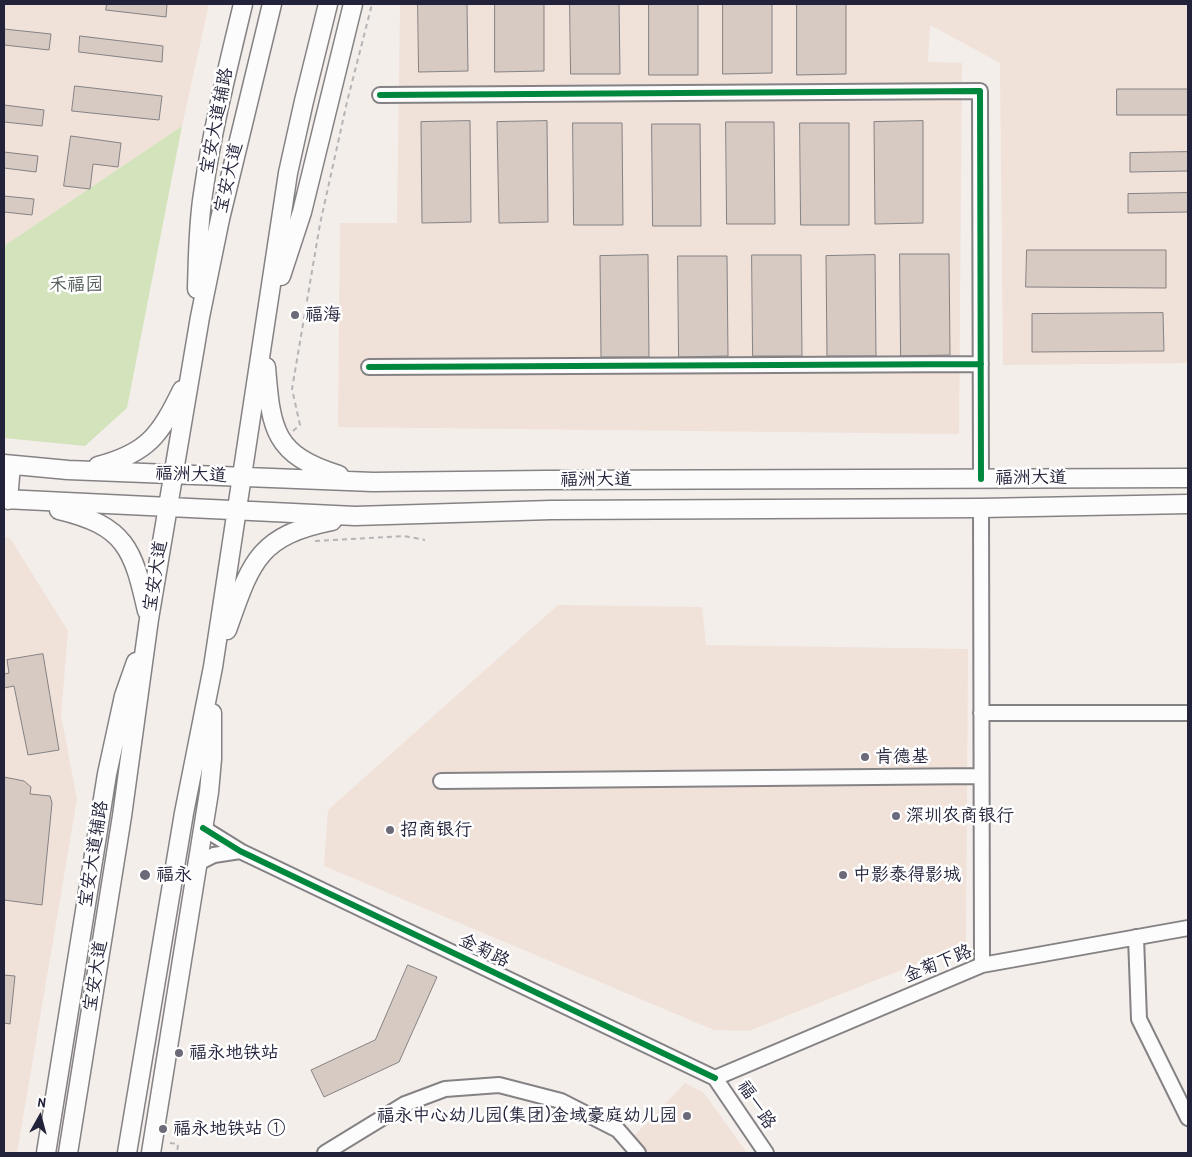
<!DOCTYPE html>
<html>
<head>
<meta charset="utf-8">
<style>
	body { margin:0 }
	#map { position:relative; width:1192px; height:1157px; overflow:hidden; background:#f4eeea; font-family:"Patrick Hand",sans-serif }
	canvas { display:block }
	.frame { position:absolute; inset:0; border:5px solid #22223b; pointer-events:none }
	.north { position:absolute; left:15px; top:1092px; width:50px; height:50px; -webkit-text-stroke:4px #fff; paint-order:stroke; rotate:7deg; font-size:14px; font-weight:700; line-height:20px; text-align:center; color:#22223b }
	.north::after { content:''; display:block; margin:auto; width:18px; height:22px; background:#22223b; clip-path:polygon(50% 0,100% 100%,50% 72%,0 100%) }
</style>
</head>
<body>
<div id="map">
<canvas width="1192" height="1157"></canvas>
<div class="frame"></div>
<div class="north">N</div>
</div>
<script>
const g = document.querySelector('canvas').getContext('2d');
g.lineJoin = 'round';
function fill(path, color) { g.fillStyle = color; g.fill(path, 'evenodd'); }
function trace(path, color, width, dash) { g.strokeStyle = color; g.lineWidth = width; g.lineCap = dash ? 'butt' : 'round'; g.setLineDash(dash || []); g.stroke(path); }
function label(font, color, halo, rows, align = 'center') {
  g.font = font + ' "Patrick Hand","LXGW WenKai TC",sans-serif'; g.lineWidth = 5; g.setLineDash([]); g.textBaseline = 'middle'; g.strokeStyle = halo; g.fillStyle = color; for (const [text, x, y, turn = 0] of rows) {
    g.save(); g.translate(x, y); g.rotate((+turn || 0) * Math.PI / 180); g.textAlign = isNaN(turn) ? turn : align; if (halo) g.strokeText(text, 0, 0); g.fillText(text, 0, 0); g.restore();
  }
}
fill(new Path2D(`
	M4,4h205l-27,122 -178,120z
	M400,4h788v359l-185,2 -3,-302 -70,-38 -2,37 34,1 -3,371 -621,-7 2,-204h57z
	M4,537l6,1 58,93 -7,84 16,84 -60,354h-13z
	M558,605l144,2 4,38 262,4 -2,295 -217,87 -35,-1 -390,-164 4,-56z
	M685,1083l19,10 43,60h-104l-13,-13z`), '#f0e1d9');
fill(new Path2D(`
	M182,126l-55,282 -42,38 -81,-8v-192z`), '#d3e3bb');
const building = new Path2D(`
	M107,4h60l-1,13 -60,-7z
	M418,4h49l1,67 -49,1z
	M495,4h49v67l-49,1z
	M570,4h49l1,70h-49z
	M649,4h49v71h-49z
	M723,4h49v69l-49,1z
	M797,4h49v70l-49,1z
	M4,29l47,5 -2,16 -45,-5z
	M80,36l83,10 -1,16 -83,-10z
	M75,86l87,10 -3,24 -87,-9z
	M1117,89h71v26h-71z
	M4,105l40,5 -2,16 -38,-4z
	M470,121l1,101 -49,1 -1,-101z
	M547,121l1,101 -49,1 -2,-101z
	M923,121v102l-48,1 -1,-102z
	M726,122h48l1,102h-48z
	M573,123h49l1,102h-49z
	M800,123h49v102h-48z
	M652,124h48l1,102h-48z
	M71,136l50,7 -3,24 -25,-3 -3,25 -26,-3z
	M4,152l34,4 -2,16 -32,-4z
	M1188,152v19l-58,1v-19z
	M1188,193v19l-60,1v-19z
	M4,196l30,3 -2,16 -28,-3z
	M1027,250h139v38l-140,-1z
	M900,254h49l1,101 -49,1z
	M648,255l1,102h-48l-1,-101z
	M752,255h49l1,101h-49z
	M875,255l1,101h-49l-1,-100z
	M678,256h49l1,100 -49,1z
	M1163,313l1,38 -132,1v-38z
	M43,654l16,96 -31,5 -14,-69 -10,2v-14l5,-1 -2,-13z
	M4,777l20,4 7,6 -1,7 20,2 2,7 -10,102 -38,-5z
	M408,965l29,12 -38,85 -75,35 -13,-27 64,-30z
	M4,975l11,1 -5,48 -6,-1z`);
fill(building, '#d6cac2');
trace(building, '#858285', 1);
const minor = new Path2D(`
	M380,95l600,-4 1,388
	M369,367l612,-3
	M981,508l1,457
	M981,713h207
	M441,781l540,-5
	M203,828l37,23 475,227
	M198,863l16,-8 26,-4
	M1136,937l3,82 49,99
	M715,1078l267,-113 206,-37
	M715,1078l51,75
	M325,1153l80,-49 40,-15 54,-4 62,16 57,29 20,23`);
const major = new Path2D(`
	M281,276l21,-64 51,-208
	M197,289c1,-32 1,-64 6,-95 9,-64 25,-127 40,-190
	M266,367c5,63 8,88 73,108
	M4,464l64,6 305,12 173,-2 642,-2
	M98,466c50,-13 62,-31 84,-76
	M4,499l351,17 196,-6 430,-2 207,-4
	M8,500l3,-35
	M59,510c67,16 74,39 88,101
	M227,630c24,-67 30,-94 105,-109
	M46,1153l61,-379 17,-78 12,-34
	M68,1153l54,-337 27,-197 51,-302 20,-98 52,-215
	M127,1153l57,-340 29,-146 75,-494 16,-72 24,-97
	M151,1153l58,-361 3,-33v-46`);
trace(minor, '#858285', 18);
trace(major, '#858285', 21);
trace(new Path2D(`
	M293,431l7,-6 -8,-36 28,-165 27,-122 25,-98
	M315,541l89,-5 21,4
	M170,1143l8,1 -1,9`), '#b5b4b7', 2, [5, 4]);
trace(minor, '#fdfcfc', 14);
trace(major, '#fdfcfc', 18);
trace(new Path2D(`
	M380,95l600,-4 1,388
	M369,367l612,-3
	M203,828l37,23 475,227`), '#00873e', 6);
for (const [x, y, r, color] of [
	[295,315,5,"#6c6978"],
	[865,757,5,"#6c6978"],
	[896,816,5,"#6c6978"],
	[390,830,5,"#6c6978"],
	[145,875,6,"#6c6978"],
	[843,875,5,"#6c6978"],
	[179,1053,5,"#6c6978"],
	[687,1116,5,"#6c6978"],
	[163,1129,5,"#6c6978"]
]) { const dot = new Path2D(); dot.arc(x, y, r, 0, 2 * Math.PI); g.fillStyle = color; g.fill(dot); trace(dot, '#fff', 2); }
label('18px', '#22223b', '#fff', [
	["宝安大道辅路",217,121,-79],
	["宝安大道",229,178,-77],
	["福洲大道",191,475,2],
	["福洲大道",1031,478],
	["福洲大道",596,480],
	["宝安大道",156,576,-81],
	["宝安大道辅路",94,854,-81],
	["金菊路",484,951,26],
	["金菊下路",938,964,-22],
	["宝安大道",96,976,-81],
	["福一路",756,1105,56]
]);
label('18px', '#4f5956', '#fff', [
	["禾福园",76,285]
]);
label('18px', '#22223b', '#fff', [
	["福海",305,315],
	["肯德基",875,757],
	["深圳农商银行",906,816],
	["招商银行",400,830],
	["福永",156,875],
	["中影泰得影城",853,875],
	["福永地铁站",189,1053],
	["福永中心幼儿园(集团)金域豪庭幼儿园",677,1116,"right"],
	["福永地铁站 ①",173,1129]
], 'left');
</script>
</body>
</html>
